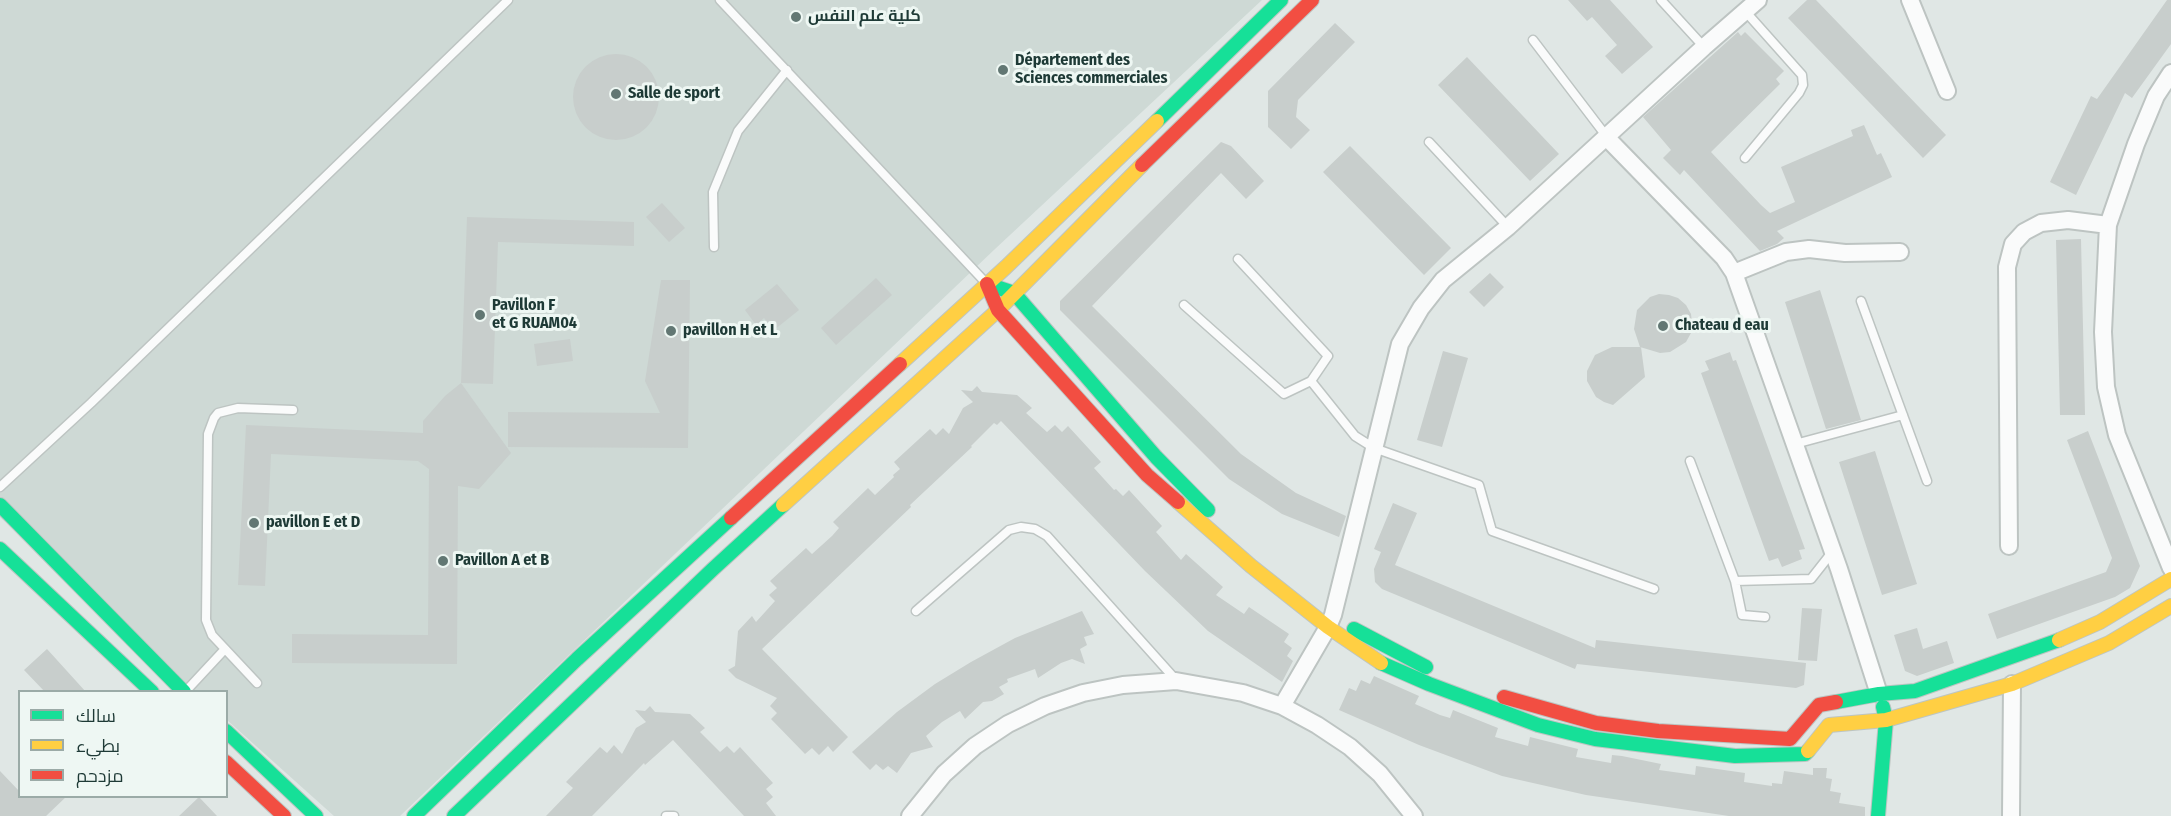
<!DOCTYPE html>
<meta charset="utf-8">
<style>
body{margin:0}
#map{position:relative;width:2171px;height:816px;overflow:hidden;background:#e0e7e5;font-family:"Fira Sans Condensed",Cairo,sans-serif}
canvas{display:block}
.legend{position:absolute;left:18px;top:690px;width:210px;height:108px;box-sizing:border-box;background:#eef7f3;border:2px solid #9baba7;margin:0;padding:8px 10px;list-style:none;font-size:18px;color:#1e3a36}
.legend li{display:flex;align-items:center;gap:12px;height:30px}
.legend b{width:30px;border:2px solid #9baba7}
</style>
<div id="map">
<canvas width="2171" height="816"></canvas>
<ul class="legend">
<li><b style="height:8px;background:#16e098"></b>سالك</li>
<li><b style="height:8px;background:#ffcf43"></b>بطيء</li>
<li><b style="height:8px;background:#f24e42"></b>مزدحم</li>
</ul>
</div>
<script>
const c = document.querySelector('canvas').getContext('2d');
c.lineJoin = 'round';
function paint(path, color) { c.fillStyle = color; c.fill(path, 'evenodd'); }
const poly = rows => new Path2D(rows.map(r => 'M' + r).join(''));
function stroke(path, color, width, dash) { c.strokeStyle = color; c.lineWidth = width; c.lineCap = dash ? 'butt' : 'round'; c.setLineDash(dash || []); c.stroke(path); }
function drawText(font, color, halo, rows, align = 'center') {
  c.font = font + ' "Fira Sans Condensed",Cairo,sans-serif'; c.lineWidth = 6; c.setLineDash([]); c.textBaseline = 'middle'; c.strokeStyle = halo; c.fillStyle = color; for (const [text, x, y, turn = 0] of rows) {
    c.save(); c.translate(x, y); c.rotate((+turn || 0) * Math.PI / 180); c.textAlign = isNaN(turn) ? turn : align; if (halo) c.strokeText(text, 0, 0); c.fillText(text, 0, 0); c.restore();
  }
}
paint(poly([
 [0,0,1262,0,995,249,400,816,334,816,227,720,226,692,195,691,0,517]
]), '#ced9d5');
paint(poly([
 [1568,0,1610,0,1653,47,1622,74,1605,56,1617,45,1592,17,1587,21],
 [1807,0,1816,0,1946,135,1923,158,1788,18],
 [2167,0,2171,0,2171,44,2132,98,2125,93,2076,195,2050,182,2091,96,2097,99],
 [1335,23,1355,42,1298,100,1296,117,1310,130,1291,149,1268,127,1268,91],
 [1738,32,1741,36,1745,32,1784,71,1776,79,1780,84,1711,152,1761,205,1770,213,1795,202,1781,167,1853,136,1851,130,1864,125,1877,155,1881,153,1892,177,1777,231,1784,238,1777,244,1760,251,1684,170,1680,175,1663,158,1671,150,1643,117],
 '573 97a43 43 0 1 1 86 0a43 43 0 1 1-86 0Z',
 [1467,57,1559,154,1530,181,1438,85],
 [1221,142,1231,146,1264,181,1246,199,1221,173,1092,306,1241,454,1296,493,1346,516,1339,537,1282,514,1229,479,1060,310,1060,301],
 [1350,146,1451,248,1424,275,1323,172],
 [662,203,685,228,669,242,646,217],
 [467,217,634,222,634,246,498,242,493,384,461,383],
 [2081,239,2085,415,2060,415,2056,240],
 [1490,273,1504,287,1484,307,1469,292],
 [876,278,892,295,836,345,821,328],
 [661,280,690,280,688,448,508,447,508,412,660,413,645,381],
 [777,284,799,310,774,330,764,318,756,325,745,310],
 [1820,290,1861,420,1826,429,1785,302],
 [1659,294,1669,295,1678,298,1686,305,1691,314,1692,323,1691,333,1686,342,1670,352,1660,353,1640,347,1634,329,1637,310,1650,297],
 [570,339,573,361,537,366,534,344],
 [1612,347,1641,347,1645,377,1613,405,1604,402,1596,397,1587,381,1587,371,1595,355],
 [1443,351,1468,358,1442,447,1417,440],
 [1730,352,1733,361,1736,360,1805,549,1799,550,1802,559,1782,567,1778,558,1769,561,1701,373,1709,370,1705,361],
 [461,383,511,453,479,489,458,486,457,664,292,663,292,634,428,635,429,469,418,461,271,454,265,586,238,585,246,425,423,433,423,421,445,396],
 [977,386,982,392,1017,395,1032,408,1026,413,1047,432,1055,425,1062,432,1068,426,1101,462,1094,468,1114,490,1116,489,1123,496,1129,490,1162,526,1156,532,1181,560,1186,554,1223,587,1216,595,1244,614,1249,607,1289,634,1284,642,1292,648,1287,656,1293,661,1282,682,1208,631,1145,571,1001,421,997,425,994,423,971,446,972,447,910,505,911,507,762,649,848,737,833,752,828,746,819,755,812,748,805,754,771,719,777,713,770,706,777,698,736,678,728,670,735,666,738,631,752,616,756,622,775,601,769,595,777,588,770,581,806,548,812,554,832,536,839,528,833,522,868,488,875,495,894,477,893,475,900,469,894,462,930,429,936,435,943,428,949,434,963,408,973,402,961,390,972,391],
 [2088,431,2140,566,2130,588,2115,597,1997,639,1988,614,2106,572,2112,558,2067,440],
 [1875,451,1917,584,1882,595,1839,462],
 [1393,503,1417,513,1395,565,1595,648,1596,640,1806,663,1804,685,1796,688,1577,664,1575,669,1382,589,1375,582,1374,569,1381,552,1374,549],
 [1802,608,1822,609,1817,661,1798,660],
 [1082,611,1094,634,1084,637,1087,645,1080,649,1085,664,1072,659,1061,663,1038,678,1035,669,1007,679,1008,682,999,687,1004,694,992,701,983,702,965,719,960,711,942,722,926,736,933,747,911,753,897,773,888,766,883,770,876,764,870,770,852,752,897,712,935,684,971,662,1015,638],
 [1917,628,1923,649,1947,641,1954,663,1917,676,1905,671,1894,635],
 [47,649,86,692,45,692,24,670],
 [1374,676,1419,696,1415,704,1440,715,1450,718,1453,710,1498,728,1495,737,1528,746,1530,737,1578,749,1576,757,1611,763,1612,755,1622,756,1661,764,1659,770,1695,775,1696,766,1745,773,1744,782,1772,786,1772,783,1782,784,1784,771,1813,775,1813,768,1827,768,1826,778,1832,779,1830,791,1841,793,1839,803,1865,807,1865,816,1729,816,1586,795,1502,776,1419,745,1339,710,1349,688,1356,691,1361,680,1370,684],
 [650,706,655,712,690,714,705,728,700,732,720,752,727,746,734,753,740,747,773,783,766,789,773,797,766,803,776,816,744,816,673,740,645,765,644,763,592,816,546,816,573,788,566,782,600,747,607,753,614,745,622,754,636,728,646,722,635,710,645,711],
 [0,771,20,792,20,796,67,796,46,816,0,816],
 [199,797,217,816,179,816]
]), '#c8cecc');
const lane = poly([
 [720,0,987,284],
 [1661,0,1704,47],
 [1745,11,1802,75,1803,85,1799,93,1745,158],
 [1533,40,1607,137],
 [1429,142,1508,227],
 [714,247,713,192,738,131,787,70],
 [1861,301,1927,481],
 [1184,305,1284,394,1311,381,1328,356,1238,259],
 [1311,381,1355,436,1374,448,1479,485,1492,531,1654,589],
 [1795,444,1903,415],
 [1690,461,1735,581,1742,615,1765,617],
 [0,487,91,403,508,0],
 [1735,581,1811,579,1833,551],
 [916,611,1009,530,1021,527,1035,529,1047,536,1176,680],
 [257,683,212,635,206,620,208,434,214,418,218,413,238,408,293,410],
 [185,692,225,649],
 [666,816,674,816]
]);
const street = poly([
 [1910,0,1947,91],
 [2171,73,2156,96,2136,144,2108,225,2103,332,2106,387,2117,435,2171,568],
 [1607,138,1724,258,1734,273,1839,569,1879,694],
 [1734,273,1786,252,1809,249,1845,253,1900,252],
 [2009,546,2007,267,2013,244,2024,232,2041,223,2068,220,2108,225],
 [1282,706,1328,627,1333,615,1400,344,1421,308,1443,280,1508,227,1704,47,1758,0],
 [910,816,944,774,975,746,1008,724,1045,706,1083,693,1123,685,1176,681,1243,693,1282,706,1317,725,1350,747,1380,774,1414,816],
 [2011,816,2012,684]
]);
const fast = poly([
 [1157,121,1281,0],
 [987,284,1014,293,1156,457,1208,510],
 [0,505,184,692],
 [0,549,152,692],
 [1354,629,1426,667],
 [1381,663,1429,684,1538,725,1595,739,1735,756,1805,754,1808,751],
 [1836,702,1879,694,1915,691,2059,640],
 [226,731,316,816],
 [414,816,577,659,731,518],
 [454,816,713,569,783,505],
 [1878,816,1886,720,1883,707]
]);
const slow = poly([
 [900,364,1006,267,1157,121],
 [1178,502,1251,566,1328,627,1381,663],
 [783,505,998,310,1142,165],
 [2059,640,2100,622,2171,579],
 [1808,751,1829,725,1886,720,2012,684,2109,643,2171,606]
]);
const jam = poly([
 [1142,165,1312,0],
 [987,284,998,310,1147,475,1178,502],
 [731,518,900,364],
 [1504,697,1596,723,1658,731,1790,739,1819,705,1836,702],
 [226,762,284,816]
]);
stroke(lane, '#bdc4c2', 11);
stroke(street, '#bdc4c2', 20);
stroke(fast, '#bdc5c2', 16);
stroke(slow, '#bdc5c2', 16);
stroke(jam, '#bdc5c2', 16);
stroke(lane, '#fafbfb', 8);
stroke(street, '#fafbfb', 16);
stroke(fast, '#16e098', 14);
stroke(slow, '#ffcf43', 14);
stroke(jam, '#f24e42', 14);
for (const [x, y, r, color] of [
 [796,17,6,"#627773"],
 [1003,70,6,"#627773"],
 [616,94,6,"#627773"],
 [480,315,6,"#627773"],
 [1663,326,6,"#627773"],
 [671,331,6,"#627773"],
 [254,523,6,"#627773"],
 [443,561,6,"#627773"]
]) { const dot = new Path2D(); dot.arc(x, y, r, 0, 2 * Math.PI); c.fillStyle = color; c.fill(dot); stroke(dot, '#eef7f3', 2); }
drawText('bold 16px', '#1e3a36', '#eef7f3', [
 ["كلية علم النفس",808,17],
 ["Département des",1015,61],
 ["Sciences commerciales",1015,79],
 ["Salle de sport",628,94],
 ["Pavillon F",492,306],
 ["et G RUAM04",492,324],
 ["Chateau d eau",1675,326],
 ["pavillon H et L",683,331],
 ["pavillon E et D",266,523],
 ["Pavillon A et B",455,561]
], 'left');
</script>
